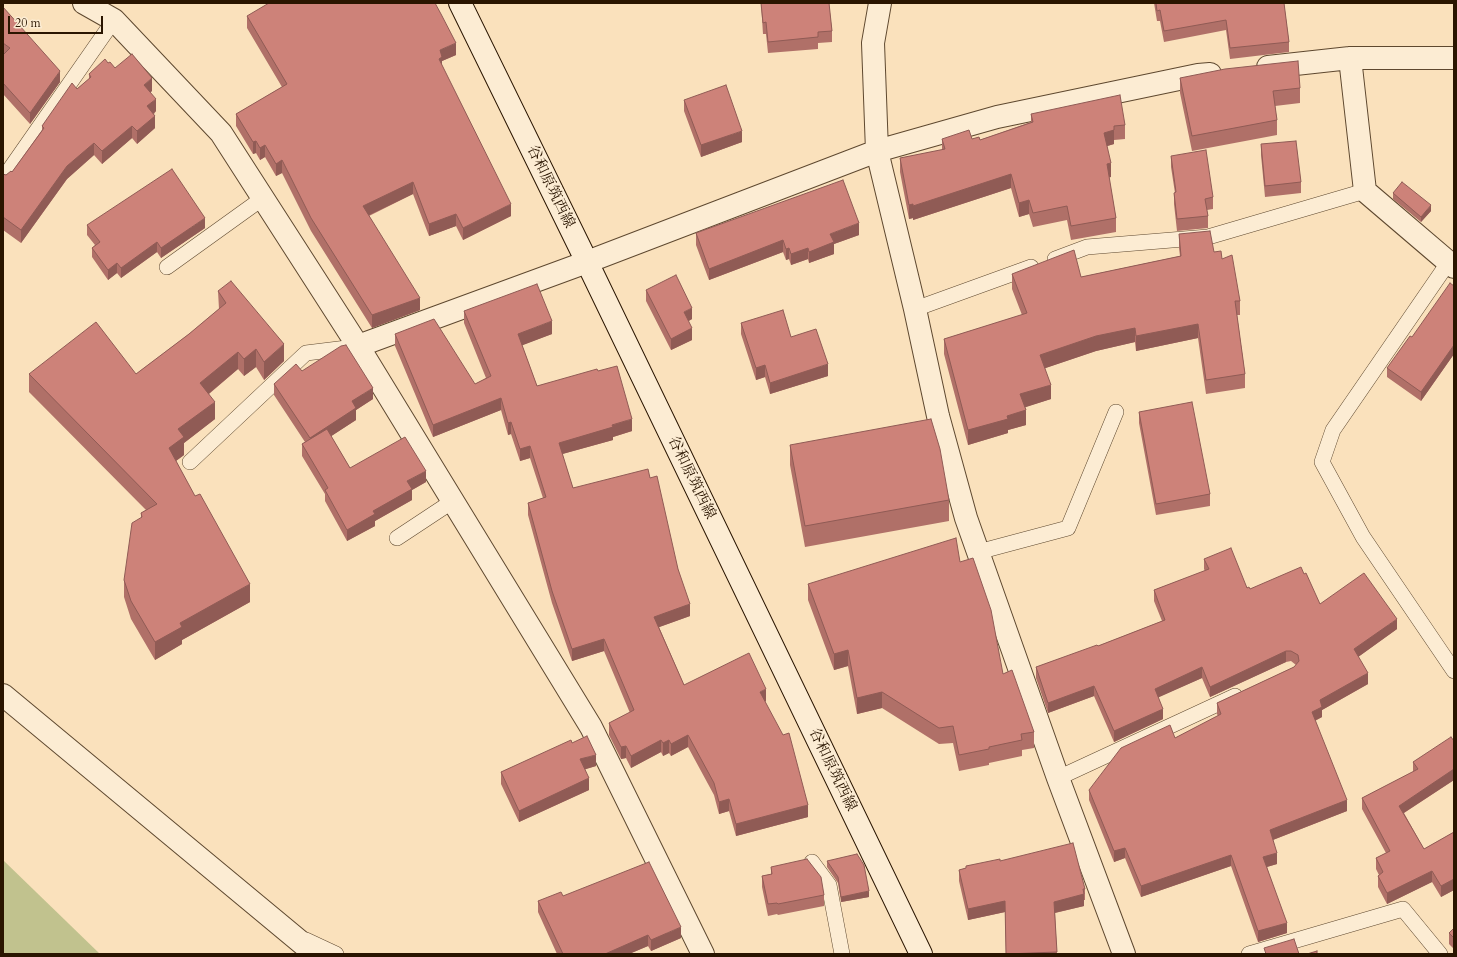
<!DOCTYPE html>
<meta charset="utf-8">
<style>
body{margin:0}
#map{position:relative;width:1457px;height:957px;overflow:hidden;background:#fae1bc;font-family:Cardo,serif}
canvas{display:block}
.frame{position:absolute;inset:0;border:4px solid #2a1500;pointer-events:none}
.scale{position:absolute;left:8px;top:16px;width:95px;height:18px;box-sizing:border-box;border:2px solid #2a1500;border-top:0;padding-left:5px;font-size:12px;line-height:14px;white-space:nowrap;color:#2a1500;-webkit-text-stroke:3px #fcecd3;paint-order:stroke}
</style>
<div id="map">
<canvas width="1457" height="957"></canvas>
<div class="frame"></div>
<div class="scale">20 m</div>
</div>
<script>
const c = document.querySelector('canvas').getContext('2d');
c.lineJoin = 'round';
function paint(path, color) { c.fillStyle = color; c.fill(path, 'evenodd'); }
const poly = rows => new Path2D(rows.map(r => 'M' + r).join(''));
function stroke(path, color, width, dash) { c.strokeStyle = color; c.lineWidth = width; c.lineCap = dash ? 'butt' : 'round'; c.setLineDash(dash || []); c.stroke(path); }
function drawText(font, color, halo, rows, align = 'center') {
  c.font = font + ' Cardo,"Noto Serif JP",serif'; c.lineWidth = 3.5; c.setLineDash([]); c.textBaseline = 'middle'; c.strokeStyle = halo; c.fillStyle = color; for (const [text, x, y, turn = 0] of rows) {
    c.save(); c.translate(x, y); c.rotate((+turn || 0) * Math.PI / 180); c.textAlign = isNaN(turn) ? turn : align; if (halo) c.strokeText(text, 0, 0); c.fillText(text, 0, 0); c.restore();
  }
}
paint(poly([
 [3,860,100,954,3,954]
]), '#c1c28e');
const service = poly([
 [3,179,114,20],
 [1055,259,1087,247,1208,237,1365,191],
 [1448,263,1333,430,1322,462,1363,537,1454,671],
 [167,267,263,198],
 [915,309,1031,267],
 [190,462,306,353,355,347],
 [397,538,453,501],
 [978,552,1068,528,1116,412],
 [1058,778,1235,696],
 [812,862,829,885,842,954],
 [306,940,336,954],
 [1249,954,1403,909,1440,954]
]);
const minor = poly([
 [84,3,114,20,221,133,358,346,591,727,703,954],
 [880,3,873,43,877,151,915,309,938,416,966,518,1058,778,1124,954],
 [1350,58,1365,191,1454,267],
 [1268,67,1350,58,1454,58],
 [358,346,587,262,877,151,997,117,1198,75,1210,74],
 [3,695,315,954]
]);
const secondary = poly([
 [460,3,587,262,921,954]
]);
stroke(service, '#5e482f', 16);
stroke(minor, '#5e482f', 24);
stroke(secondary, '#2a1500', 24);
stroke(service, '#fcecd3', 15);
stroke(minor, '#fcecd3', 22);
stroke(secondary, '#fcecd3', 22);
paint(poly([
 [761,3,829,3,832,31,832,42,818,43,818,49,768,53,766,34,763,34],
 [1154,3,1284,3,1289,42,1289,52,1230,59,1226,30,1164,42,1160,21,1157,21],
 [3,7,60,82,30,124,3,94],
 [247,16,456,55,442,61,442,66,511,216,463,240,456,226,429,236,413,194,369,216,420,310,372,328,311,231,282,173,276,176,265,157,260,160,256,153,253,154,236,126,236,114,282,87,247,28],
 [108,63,115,68,152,91,150,92,156,111,154,114,155,128,137,144,132,138,102,164,94,155,67,179,21,243,3,230,3,174,6,175,12,172,42,130,42,126,77,89,89,79,89,74],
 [1180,78,1300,88,1300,103,1275,106,1277,120,1277,135,1192,151,1180,93],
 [684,100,742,142,701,157,684,111],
 [1031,114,1125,125,1125,139,1114,140,1114,144,1107,146,1111,177,1109,177,1116,218,1116,232,1071,240,1067,220,1033,227,1029,214,1019,217,1011,188,913,220,913,218,909,219,900,172,900,158,942,150,942,139,972,139,980,140,1031,122],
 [1261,144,1301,182,1301,193,1265,197,1261,155],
 [1171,156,1213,197,1213,209,1207,210,1208,216,1208,228,1177,231,1174,204,1174,193,1175,193,1171,167],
 [1393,193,1431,211,1421,222,1393,199],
 [87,225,205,228,161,258,157,252,121,278,117,273,108,280,92,257,92,248,95,245,87,235],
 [696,233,859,235,834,244,834,254,809,263,808,259,791,265,789,259,786,260,783,252,709,280,696,245],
 [1179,234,1214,252,1222,259,1240,301,1240,315,1237,315,1245,374,1245,388,1206,394,1198,338,1136,351,1135,342,1096,351,1045,368,1051,399,1025,407,1026,425,1008,430,1008,433,968,445,944,354,944,339,1022,315,1012,289,1012,274,1081,277,1180,256,1179,248],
 [1454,286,1454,354,1421,401,1387,377,1387,368],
 [646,290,692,319,688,321,692,340,671,350,646,301],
 [218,291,284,361,264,380,256,367,244,376,238,369,209,394,215,419,184,443,184,455,176,461,250,602,182,640,182,644,155,660,131,619,124,597,124,580,141,518,141,513,146,510,29,392,29,374,136,374,189,334,219,309],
 [464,311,552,334,522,345,537,386,598,371,632,431,613,437,613,440,562,454,573,488,650,478,678,569,690,616,659,627,684,685,766,701,765,702,808,817,736,836,729,811,719,814,714,795,688,747,671,756,669,753,663,756,661,752,631,768,626,758,621,759,609,735,609,723,630,713,604,651,572,661,552,603,528,515,528,503,543,498,530,458,520,461,511,434,508,435,501,410,433,437,395,346,395,334,475,384,486,378,464,323],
 [741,323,791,337,828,376,770,394,765,377,756,380,741,334],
 [302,371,373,399,356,410,356,420,331,436,350,468,426,482,412,490,412,500,375,521,375,526,347,541,325,501,325,494,302,456,302,444,305,442,274,395,274,384],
 [1139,412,1210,494,1210,506,1156,515,1139,423],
 [790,445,949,500,949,521,805,547,790,465],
 [1204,559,1250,589,1304,574,1320,604,1397,629,1358,657,1368,684,1322,710,1322,717,1315,721,1347,811,1273,840,1277,864,1267,867,1287,933,1258,942,1231,866,1141,897,1125,858,1114,862,1089,800,1089,790,1175,738,1218,716,1217,714,1217,703,1294,667,1296,665,1291,661,1286,662,1210,697,1202,678,1158,697,1163,719,1114,742,1094,696,1048,713,1036,678,1036,667,1098,646,1162,621,1154,601,1154,590,1205,571,1204,569],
 [808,584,1003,674,1034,732,1034,748,1022,750,1022,756,989,763,989,765,959,771,953,743,939,744,882,708,857,714,848,666,834,670,808,600],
 [1454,741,1454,780,1404,813,1424,849,1454,832,1454,890,1441,897,1432,882,1387,904,1378,887,1378,876,1379,875,1376,869,1376,858,1386,853,1362,809,1362,798,1413,772,1413,762],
 [572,743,596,766,585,769,589,790,519,822,501,784,501,772],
 [827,861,869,897,841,902,838,883,827,867],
 [1000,861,1085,889,1085,900,1084,900,1084,906,1055,913,1057,954,1006,954,1005,912,968,920,959,881,959,870,966,868,966,866],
 [771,867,824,895,824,906,778,915,777,914,768,916,762,887,762,876,771,874],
 [563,896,681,938,651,951,648,946,629,954,557,954,538,912,538,901],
 [1454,928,1454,949,1449,944,1449,933]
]), '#b07068');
paint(poly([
 [456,43,456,55,442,61,442,69,439,59,440,50],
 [60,71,60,82,30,124,30,113],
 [152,78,152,91,144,98,144,85],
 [156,99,156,111,147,119,147,106],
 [155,116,155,128,137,144,137,131],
 [132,126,132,138,102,164,102,151],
 [1114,130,1114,144,1104,147,1104,133],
 [742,131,742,142,701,157,701,145],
 [256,141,256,153,253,154,253,142],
 [94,143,94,155,67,179,21,243,21,230,67,166],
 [265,145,265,157,260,160,260,148],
 [282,160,282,173,276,176,276,164],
 [1111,163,1111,177,1107,178,1107,164],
 [1011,174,1011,188,913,220,913,206],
 [413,182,413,194,363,218,363,206],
 [1029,200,1029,214,1019,217,1019,203],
 [511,204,511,216,463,240,463,228],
 [913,204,913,218,909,219,909,205],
 [1431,205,1431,211,1421,222,1421,217],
 [456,214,456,226,429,236,429,224],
 [205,218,205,228,161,258,161,248],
 [859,223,859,235,834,244,834,254,809,263,809,252,830,234],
 [783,240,783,252,709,280,709,269],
 [157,242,157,252,121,278,121,268],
 [789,248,789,259,786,260,786,249],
 [808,248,808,259,791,265,791,254],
 [117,263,117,273,108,280,108,270],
 [420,298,420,310,372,328,372,315],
 [692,308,692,319,684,324,684,312],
 [552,321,552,334,518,347,518,334],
 [1198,324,1198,338,1136,351,1136,336],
 [692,328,692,340,671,350,671,339],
 [1135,328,1135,342,1096,351,1040,370,1040,355,1096,336],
 [284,344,284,361,264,380,264,362],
 [1454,345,1454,354,1421,401,1421,392],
 [256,349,256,367,244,376,244,359],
 [238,352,238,369,200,401,200,383],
 [828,364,828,376,770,394,770,383],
 [765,365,765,377,756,380,756,368],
 [1051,385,1051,399,1020,409,1020,394],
 [373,388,373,399,356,410,356,420,310,450,310,438,352,401],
 [501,398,501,410,433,437,433,425],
 [215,402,215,419,184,443,184,455,169,466,169,448,178,429],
 [1026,410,1026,425,1008,430,1008,433,968,445,968,430,1007,416],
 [632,419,632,431,613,437,613,440,559,455,559,443],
 [511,422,511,434,508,435,508,423],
 [530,446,530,458,520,461,520,449],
 [426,471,426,482,412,490,412,500,375,521,375,526,347,541,347,530,373,511,407,481],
 [250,584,250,602,182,640,182,644,155,660,155,642,180,623],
 [690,604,690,616,654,629,654,617],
 [1397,619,1397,629,1354,660,1354,649],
 [604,639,604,651,572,661,572,649],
 [848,650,848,666,834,670,834,654],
 [1286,651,1286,662,1210,697,1210,687],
 [1202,667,1202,678,1155,699,1155,689],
 [1368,673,1368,684,1322,710,1322,717,1312,722,1312,712,1320,700],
 [1094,686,1094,696,1048,713,1048,703],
 [766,689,766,701,760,704,760,692],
 [882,692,882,708,857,714,857,698],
 [1163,709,1163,719,1114,742,1114,731],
 [688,735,688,747,671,756,671,744],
 [661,740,661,752,631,768,631,756],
 [669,740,669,753,663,756,663,743],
 [626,746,626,758,621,759,621,747],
 [596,755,596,766,580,771,580,759],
 [1454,769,1454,780,1399,816,1399,806],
 [589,778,589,790,519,822,519,811],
 [729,799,729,811,719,814,719,802],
 [1347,800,1347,811,1270,841,1270,830],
 [808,805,808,817,736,836,736,824],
 [1125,848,1125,858,1114,862,1114,851],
 [1277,853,1277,864,1263,868,1263,857],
 [1231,855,1231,866,1141,897,1141,886],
 [1432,871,1432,882,1387,904,1387,893],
 [1454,879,1454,890,1441,897,1441,886],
 [869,891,869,897,841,902,841,897],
 [1084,894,1084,906,1054,913,1054,902],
 [1005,901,1005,912,968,920,968,909],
 [1287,923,1287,933,1258,942,1258,931],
 [681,927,681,938,651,951,651,940],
 [648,935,648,946,629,954,605,954]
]), '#905b55');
const building = poly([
 [269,3,435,3,441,14,456,43,440,50,442,57,439,59,511,204,463,228,456,214,429,224,413,182,363,206,420,298,372,315,311,218,282,160,276,164,265,145,260,148,256,141,253,142,236,114,287,84,247,16,269,3],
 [761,3,829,3,832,31,818,32,818,37,768,42,766,22,763,23,761,3],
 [1156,3,1284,3,1289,42,1230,48,1226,20,1164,31,1160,10,1157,11,1156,3],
 [3,7,60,71,30,113,3,83,3,55,10,48,3,43,3,7],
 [132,54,152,78,144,85,156,99,147,106,155,116,137,131,132,126,102,151,94,143,67,166,21,230,3,217,3,174,6,175,11,171,12,172,44,128,42,126,72,83,77,89,91,77,89,74,105,59,108,63,110,62,115,68,132,54],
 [1298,61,1300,88,1273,91,1277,120,1192,136,1180,78,1225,69,1298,61],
 [726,85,742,131,701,145,684,100,726,85],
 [1120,95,1125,125,1114,126,1114,130,1104,133,1111,163,1107,164,1116,218,1071,226,1067,206,1033,213,1029,200,1019,203,1011,174,913,206,913,204,909,205,900,158,945,149,942,139,969,130,972,139,979,137,980,140,1033,122,1031,114,1120,95],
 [1296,141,1301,182,1265,186,1261,144,1296,141],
 [1206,150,1213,197,1205,199,1208,216,1177,219,1174,193,1176,192,1171,156,1206,150],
 [172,169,205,218,161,248,157,242,121,268,117,263,108,270,92,248,100,242,87,225,172,169],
 [843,180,859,223,830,234,834,242,809,252,808,248,791,254,789,248,786,249,783,240,709,269,696,233,843,180],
 [1402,182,1431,205,1421,217,1393,193,1402,182],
 [1210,231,1214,252,1221,251,1222,259,1232,255,1240,301,1235,301,1245,374,1206,380,1198,324,1136,336,1135,328,1096,336,1040,355,1051,385,1020,394,1026,410,1007,416,1008,419,968,430,944,339,1027,313,1012,274,1074,250,1081,277,1181,256,1179,234,1210,231],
 [676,275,692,308,684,312,692,328,671,339,646,290,676,275],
 [231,281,284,344,264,362,256,349,244,359,238,352,200,383,215,402,178,429,184,437,169,448,195,496,200,494,250,584,180,623,182,627,155,642,131,601,124,580,132,523,142,517,141,513,157,504,29,374,96,322,136,374,189,334,226,303,218,291,231,281],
 [1450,283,1454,286,1454,345,1421,392,1387,368,1410,336,1412,337,1450,283],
 [537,284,552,321,518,334,537,386,597,369,598,371,617,366,632,419,612,425,613,427,559,443,573,488,648,469,650,478,657,476,678,569,690,604,654,617,684,685,749,653,766,689,760,692,783,735,789,733,808,805,736,824,729,799,719,802,714,783,688,735,671,744,669,740,663,743,661,740,631,756,626,746,621,747,609,723,634,710,604,639,572,649,552,591,528,503,546,497,530,446,520,449,511,422,508,423,501,398,433,425,395,334,434,319,475,384,491,376,464,311,537,284],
 [783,310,791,337,816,329,828,364,770,383,765,365,756,368,741,323,783,310],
 [346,345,373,388,352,401,356,408,310,438,274,384,296,364,302,371,341,346,346,345],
 [1192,402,1210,494,1156,504,1139,412,1192,402],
 [931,419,940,449,949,500,805,526,790,445,931,419],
 [327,429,350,468,405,437,426,471,407,481,412,489,373,511,375,514,347,530,325,490,328,488,302,444,327,429],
 [956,538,960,562,973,558,991,610,1003,674,1012,670,1034,732,1021,734,1022,740,989,747,989,749,959,755,953,726,939,728,882,692,857,698,848,650,834,654,808,584,956,538],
 [1231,548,1247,588,1249,587,1250,589,1301,567,1304,574,1306,573,1320,604,1364,573,1397,619,1354,649,1368,673,1320,700,1322,707,1312,712,1347,800,1270,830,1277,853,1263,857,1287,923,1258,931,1231,855,1141,886,1125,848,1114,851,1089,790,1121,748,1170,725,1175,738,1221,714,1217,703,1294,667,1299,661,1298,655,1291,651,1286,651,1210,687,1202,667,1155,689,1163,709,1114,731,1094,686,1048,703,1036,667,1097,645,1098,646,1165,620,1154,590,1209,569,1204,559,1231,548],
 [587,736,596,755,580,759,589,778,519,811,501,772,571,740,572,743,587,736],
 [1451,737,1454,741,1454,769,1399,806,1424,849,1454,832,1454,879,1441,886,1432,871,1387,893,1378,876,1383,872,1376,858,1390,851,1362,798,1418,769,1413,762,1451,737],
 [1073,843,1085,889,1083,889,1084,894,1054,902,1057,952,1006,954,1005,901,968,909,959,870,966,868,966,866,1000,859,1000,861,1073,843],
 [857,854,864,865,869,891,841,897,838,877,827,861,857,854],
 [807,859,821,877,824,895,778,904,777,903,768,904,762,876,772,874,771,867,807,859],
 [649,862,681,927,651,940,648,935,605,954,563,954,538,901,561,892,563,896,649,862],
 [1454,928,1454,938,1449,933,1454,928],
 [1294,939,1299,954,1266,954,1264,948,1294,939],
 [1317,951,1317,954,1307,954,1317,951]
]);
paint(building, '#cd8279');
stroke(building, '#905b55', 1);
drawText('15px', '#2a1500', '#fcecd3', [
 ["谷和原筑西線",550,187,64],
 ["谷和原筑西線",691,478,64],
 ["谷和原筑西線",832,770,64]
]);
</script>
